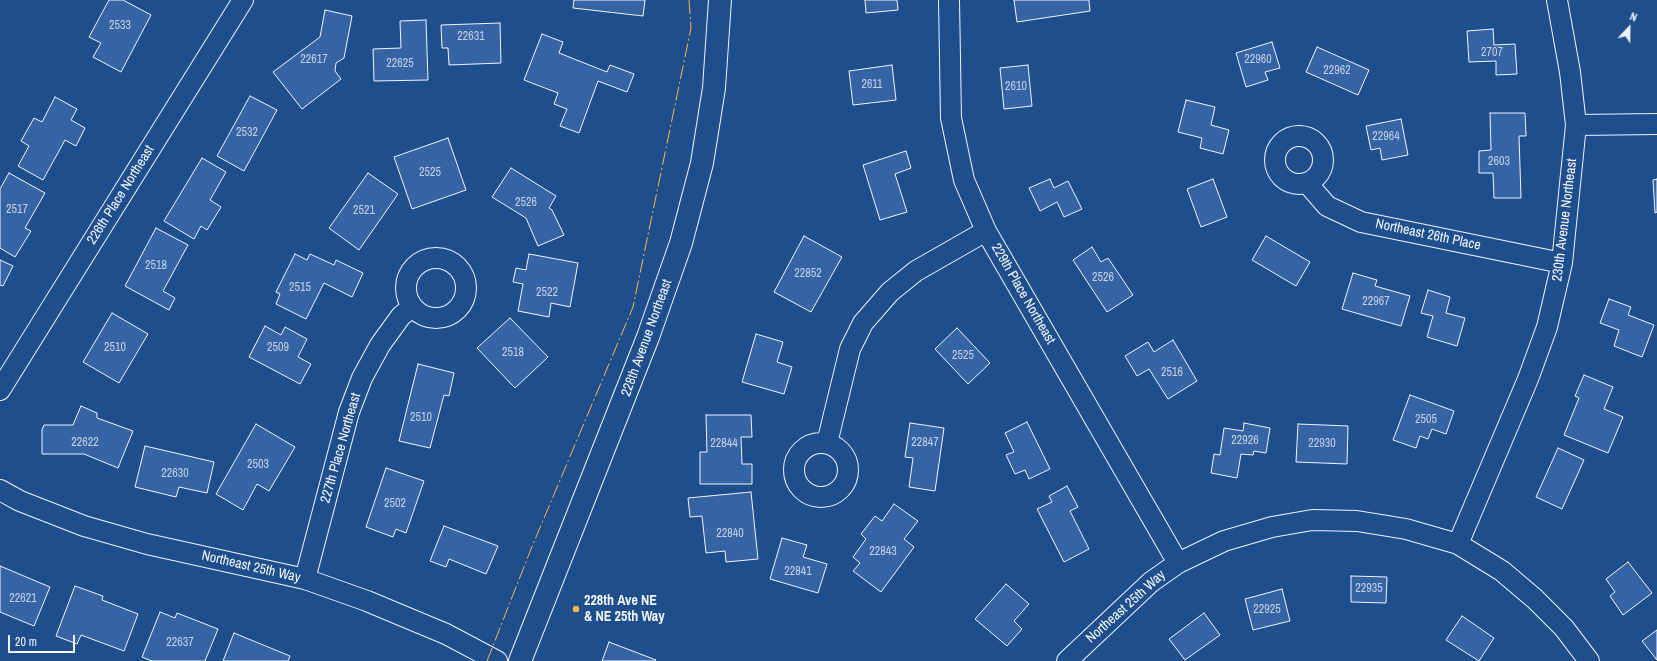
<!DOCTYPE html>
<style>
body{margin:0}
#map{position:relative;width:1657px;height:661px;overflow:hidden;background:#1f4e8c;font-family:"Archivo Narrow",sans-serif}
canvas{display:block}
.north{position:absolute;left:1609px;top:8px;width:40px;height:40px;-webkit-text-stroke:3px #1f4e8c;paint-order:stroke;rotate:22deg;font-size:11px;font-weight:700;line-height:16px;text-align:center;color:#f2f6ff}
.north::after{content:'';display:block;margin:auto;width:14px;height:18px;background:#f2f6ff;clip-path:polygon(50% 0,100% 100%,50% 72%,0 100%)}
.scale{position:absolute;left:8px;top:635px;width:67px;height:18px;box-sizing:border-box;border:2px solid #f2f6ff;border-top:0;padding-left:5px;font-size:12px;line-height:14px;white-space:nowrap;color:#f2f6ff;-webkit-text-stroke:3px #1f4e8c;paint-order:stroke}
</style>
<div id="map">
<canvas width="1657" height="661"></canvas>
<div class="north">N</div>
<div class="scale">20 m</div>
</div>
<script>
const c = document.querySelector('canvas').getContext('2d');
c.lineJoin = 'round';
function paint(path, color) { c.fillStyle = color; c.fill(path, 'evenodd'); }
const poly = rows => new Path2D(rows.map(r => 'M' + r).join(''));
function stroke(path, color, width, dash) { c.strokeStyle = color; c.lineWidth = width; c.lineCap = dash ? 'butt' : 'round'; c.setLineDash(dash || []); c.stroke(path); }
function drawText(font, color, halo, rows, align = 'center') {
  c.font = font + ' "Archivo Narrow",sans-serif'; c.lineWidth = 3; c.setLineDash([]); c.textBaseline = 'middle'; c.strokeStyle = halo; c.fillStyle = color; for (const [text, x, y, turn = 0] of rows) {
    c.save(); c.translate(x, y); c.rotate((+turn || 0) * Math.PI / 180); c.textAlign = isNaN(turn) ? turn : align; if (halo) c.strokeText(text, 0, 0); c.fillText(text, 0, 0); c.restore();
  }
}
const building = poly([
 [109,0,123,0,151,15,121,72,93,57,101,43,89,37,109,0],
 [574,0,645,0,643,16,573,8,574,0],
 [865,0,897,0,898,10,866,13,865,0],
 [1014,0,1089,0,1090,11,1017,22,1014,0],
 [325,10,352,16,344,58,336,63,335,71,341,79,302,109,273,72,320,37,325,10],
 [426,20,428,80,374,81,373,49,401,48,400,21,426,20],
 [500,23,501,63,449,65,448,48,442,48,441,25,500,23],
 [1493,29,1494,45,1515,44,1517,74,1496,75,1496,61,1469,62,1467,31,1493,29],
 [542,34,563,42,559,53,607,72,610,65,634,74,627,92,598,81,579,133,560,126,567,109,554,104,558,93,524,80,542,34],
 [1272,42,1280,68,1265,72,1268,80,1246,87,1236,53,1272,42],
 [1317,47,1369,70,1358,95,1306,72,1317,47],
 [892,65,896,100,853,105,849,71,892,65],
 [1028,65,1032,106,1004,109,1000,68,1028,65],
 [250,96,277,110,244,171,217,156,250,96],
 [55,97,77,109,71,120,85,128,76,146,65,140,43,180,18,166,29,146,21,141,34,118,42,122,55,97],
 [1186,100,1215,107,1211,125,1229,130,1223,154,1200,148,1202,138,1178,132,1186,100],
 [1490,113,1525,113,1526,136,1519,136,1521,198,1494,198,1493,173,1479,173,1479,151,1491,150,1490,113],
 [1401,119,1408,155,1382,160,1380,148,1371,150,1366,126,1401,119],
 [448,138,466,190,412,209,394,157,448,138],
 [906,151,911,168,895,174,907,212,880,220,863,165,906,151],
 [202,158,226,172,210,200,221,207,207,230,201,226,194,239,164,221,202,158],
 [511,168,556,196,549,208,552,210,564,235,538,246,526,218,492,197,511,168],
 [9,173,45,193,25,228,31,231,15,257,0,248,0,189,9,173],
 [368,173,398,194,359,250,329,228,368,173],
 [1050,179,1054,188,1068,181,1082,209,1064,217,1057,202,1040,211,1029,188,1050,179],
 [1213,179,1227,217,1201,227,1187,189,1213,179],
 [1657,179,1657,212,1655,213,1653,180,1657,179],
 [156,228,188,245,163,291,175,298,169,310,125,286,156,228],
 [804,236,842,257,811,312,774,292,804,236],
 [1266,236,1310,262,1296,286,1252,260,1266,236],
 [1092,247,1101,262,1108,258,1133,295,1107,312,1073,260,1092,247],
 [295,254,307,260,310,254,334,265,336,260,363,273,352,297,324,283,306,319,276,304,280,294,276,292,295,254],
 [529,254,578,263,570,307,551,303,549,317,518,311,523,284,513,282,516,268,526,270,529,254],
 [0,260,13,266,3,286,0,285,0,260],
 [1353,273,1377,280,1375,286,1410,296,1401,326,1342,309,1353,273],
 [1428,290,1450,297,1446,313,1465,318,1457,346,1427,337,1433,316,1421,313,1428,290],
 [1609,299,1631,307,1628,315,1654,325,1642,357,1614,346,1619,330,1600,323,1609,299],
 [112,313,148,334,119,383,83,362,112,313],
 [510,318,548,357,515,388,477,348,510,318],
 [265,326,281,335,285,327,307,339,298,357,311,364,300,384,249,357,265,326],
 [957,328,990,363,968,384,935,349,957,328],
 [756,334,783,342,777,362,792,367,784,394,742,382,756,334],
 [1173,340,1197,381,1168,399,1149,369,1137,376,1125,356,1148,342,1154,352,1173,340],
 [418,364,454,373,449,396,444,395,430,448,399,441,418,364],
 [1584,375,1613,387,1604,409,1623,417,1608,453,1564,435,1579,398,1575,396,1584,375],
 [1410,395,1454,411,1446,434,1432,429,1428,439,1420,436,1416,448,1393,440,1410,395],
 [81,406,97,413,97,418,133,431,118,468,84,454,42,454,42,430,44,425,73,425,81,406],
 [706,415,751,415,752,437,741,437,742,464,752,464,752,484,700,484,700,452,707,452,706,415],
 [1027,422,1050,469,1029,479,1025,470,1015,474,1006,455,1014,452,1005,433,1027,422],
 [910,423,944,428,935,491,909,487,913,458,905,457,910,423],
 [1244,423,1270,428,1266,453,1254,451,1253,455,1241,454,1237,478,1211,473,1214,454,1220,455,1224,428,1243,431,1244,423],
 [256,424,295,447,269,491,257,484,243,510,216,494,256,424],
 [1298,424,1348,426,1347,464,1296,462,1298,424],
 [145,446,214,462,207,493,179,487,176,497,135,487,145,446],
 [1558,448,1584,460,1562,509,1536,497,1558,448],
 [386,468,424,481,406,533,396,529,393,537,366,527,386,468],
 [1067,486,1078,507,1070,511,1089,549,1064,562,1037,509,1052,502,1049,496,1067,486],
 [751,492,758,559,726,562,725,551,706,553,702,516,690,517,688,498,751,492],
 [894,504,918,521,904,539,914,547,881,592,853,571,860,563,853,557,866,539,861,534,875,516,882,521,894,504],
 [444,526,498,546,486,574,449,559,446,567,430,561,444,526],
 [782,538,807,545,803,557,827,564,818,593,770,579,782,538],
 [1628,562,1652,593,1623,615,1610,596,1615,592,1606,579,1628,562],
 [0,566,50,587,34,626,0,612,0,566],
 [1351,576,1387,577,1386,603,1351,602,1351,576],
 [1006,584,1029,604,1014,621,1022,629,1007,646,975,619,1006,584],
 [75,586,103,596,102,600,138,614,124,651,81,635,77,644,56,636,75,586],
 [1282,589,1290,621,1253,630,1245,599,1282,589],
 [160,612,175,618,177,613,218,629,205,661,152,661,142,657,160,612],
 [1204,613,1220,635,1185,660,1169,639,1204,613],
 [1462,616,1494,638,1479,661,1446,640,1462,616],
 [1657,630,1657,660,1642,641,1657,630],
 [234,633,290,656,288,661,223,661,234,633],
 [609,642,656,660,655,661,602,661,609,642]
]);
paint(building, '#3563a3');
stroke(building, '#f2f6ff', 1);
const minor = poly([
 [949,0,951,118,964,180,986,231,1178,563],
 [1576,125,1657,124],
 '1275 160a24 24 0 1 1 48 0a24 24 0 1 1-48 0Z',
 [1307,183,1327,206,1361,222,1562,263],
 '406 288a30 30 0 1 1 60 0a30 30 0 1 1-60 0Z',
 [0,390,243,0],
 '794 470a27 27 0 1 1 54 0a27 27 0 1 1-54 0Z',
 [827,443,850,349,863,323,890,292,916,271,986,231],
 [0,490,20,501,84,526,147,544,305,579,367,601,446,634,497,661],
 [1458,544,1528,379,1547,327,1562,263,1576,125,1570,72,1557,0],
 [305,579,349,412,362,378,380,345,401,316,412,307],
 [1067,661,1151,582,1178,563,1224,541,1272,527,1312,520,1357,521,1406,529,1458,544,1502,571,1535,599,1564,628,1589,661]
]);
const secondary = poly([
 [520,661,648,337,681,243,702,163,714,88,720,0]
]);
stroke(minor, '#f2f6ff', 22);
stroke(secondary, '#f2f6ff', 24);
stroke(minor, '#1f4e8c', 20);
stroke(secondary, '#1f4e8c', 22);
stroke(poly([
 [487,661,531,549,633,307,691,28,689,0]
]), '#ffb74d', 1, [14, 3, 2, 3]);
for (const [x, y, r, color] of [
 [576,609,4,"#ffb74d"]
]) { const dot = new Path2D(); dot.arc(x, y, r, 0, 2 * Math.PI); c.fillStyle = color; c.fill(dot); stroke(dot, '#1f4e8c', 1.5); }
drawText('12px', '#c3d1e8', null, [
 ["2533",120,26],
 ["22631",471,37],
 ["2707",1492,53],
 ["22617",314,60],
 ["22960",1258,60],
 ["22625",400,64],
 ["22962",1337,71],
 ["2611",872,85],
 ["2610",1016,87],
 ["2532",247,133],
 ["22964",1386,137],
 ["2603",1499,162],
 ["2525",430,173],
 ["2526",526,203],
 ["2517",17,210],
 ["2521",364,211],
 ["2518",156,266],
 ["22852",808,274],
 ["2526",1103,278],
 ["2515",300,288],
 ["2522",547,293],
 ["22967",1376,302],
 ["2510",115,348],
 ["2509",278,348],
 ["2518",513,353],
 ["2525",963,356],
 ["2516",1172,373],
 ["2510",421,418],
 ["2505",1426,420],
 ["22926",1245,441],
 ["22622",85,443],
 ["22847",925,443],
 ["22844",724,444],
 ["22930",1322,444],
 ["2503",258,465],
 ["22630",175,474],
 ["2502",395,504],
 ["22840",730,534],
 ["22843",883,552],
 ["22841",798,572],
 ["22935",1369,589],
 ["22621",23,599],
 ["22925",1267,610],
 ["22637",180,643]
]);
drawText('14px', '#f2f6ff', '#1f4e8c', [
 ["226th Place Northeast",121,195,-58],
 ["230th Avenue Northeast",1565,220,-83],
 ["Northeast 26th Place",1428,235,12],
 ["229th Place Northeast",1023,294,60],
 ["228th Avenue Northeast",647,338,-70],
 ["227th Place Northeast",341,448,-74],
 ["Northeast 25th Way",251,567,13],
 ["Northeast 25th Way",1126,607,-42]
]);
drawText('bold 14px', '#f2f6ff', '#1f4e8c', [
 ["228th Ave NE",584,601],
 ["& NE 25th Way",584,617]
], 'left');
</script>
